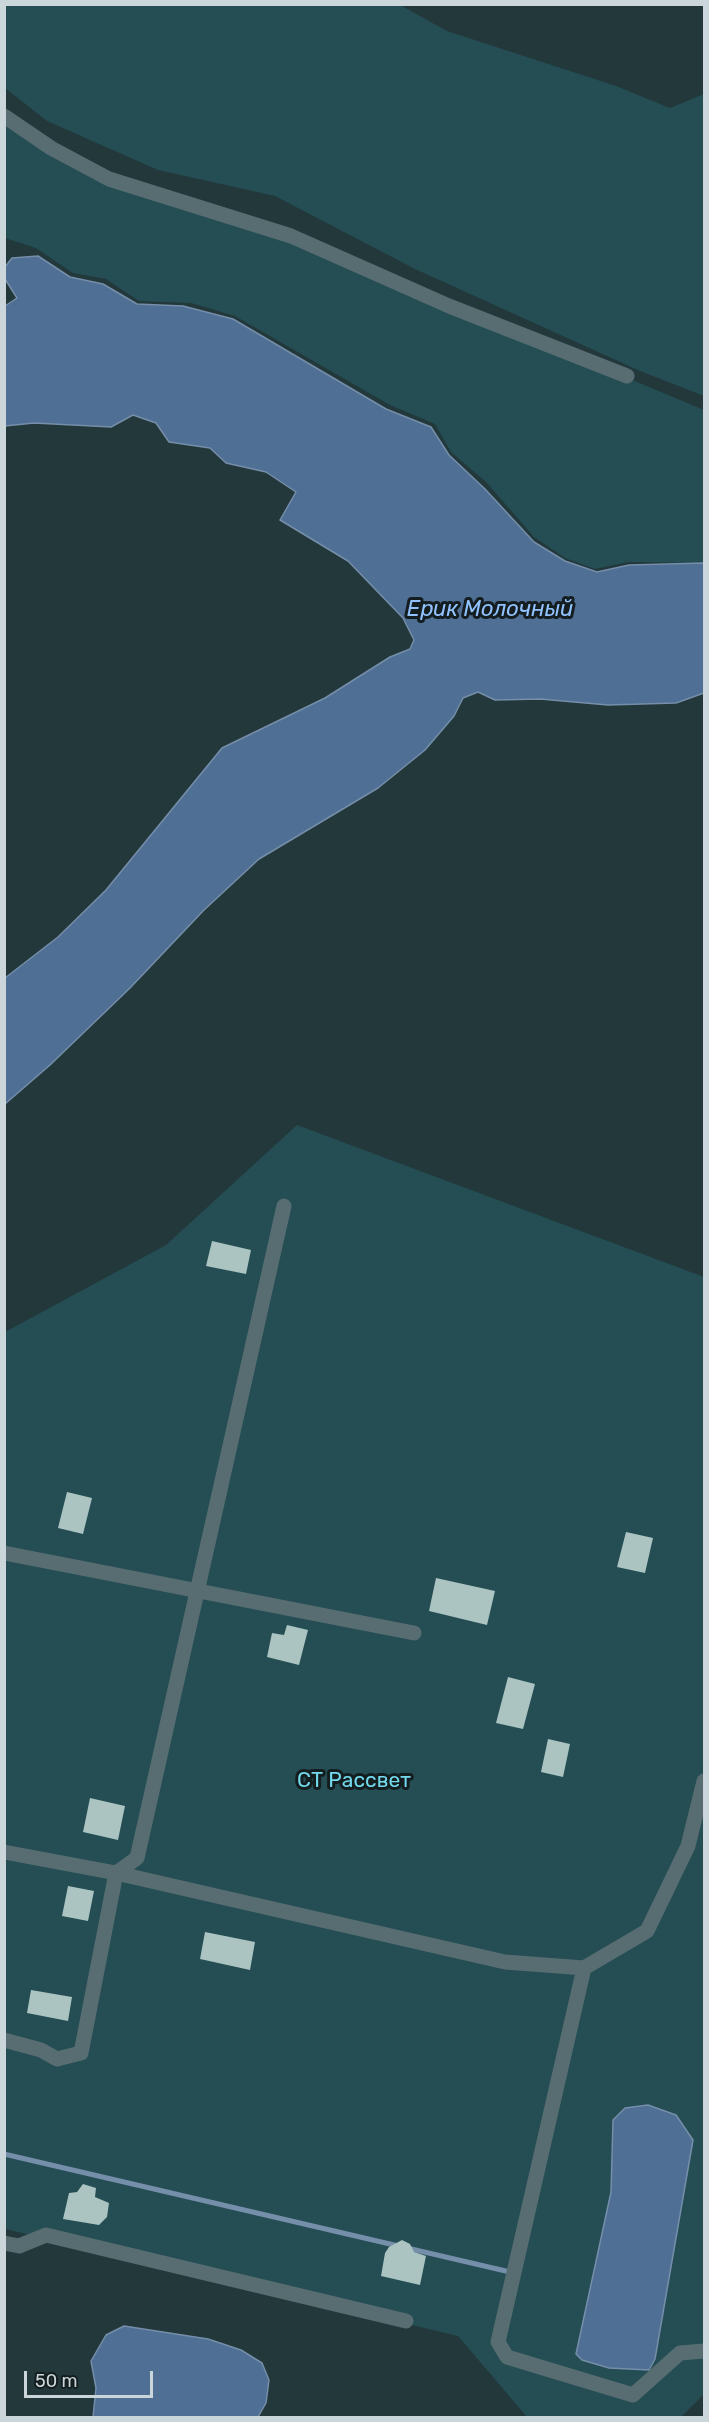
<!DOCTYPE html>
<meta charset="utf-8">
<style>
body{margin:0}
#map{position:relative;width:709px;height:2422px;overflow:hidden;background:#23383b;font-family:Rubik,sans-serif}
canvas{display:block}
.frame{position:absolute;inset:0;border:6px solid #cad6d9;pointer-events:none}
.scale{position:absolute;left:24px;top:2371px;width:129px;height:27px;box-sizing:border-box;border:3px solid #cad6d9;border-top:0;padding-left:8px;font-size:18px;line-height:21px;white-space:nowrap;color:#cad6d9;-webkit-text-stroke:4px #141d1f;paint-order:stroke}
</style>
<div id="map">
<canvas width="709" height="2422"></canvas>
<div class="frame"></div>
<div class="scale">50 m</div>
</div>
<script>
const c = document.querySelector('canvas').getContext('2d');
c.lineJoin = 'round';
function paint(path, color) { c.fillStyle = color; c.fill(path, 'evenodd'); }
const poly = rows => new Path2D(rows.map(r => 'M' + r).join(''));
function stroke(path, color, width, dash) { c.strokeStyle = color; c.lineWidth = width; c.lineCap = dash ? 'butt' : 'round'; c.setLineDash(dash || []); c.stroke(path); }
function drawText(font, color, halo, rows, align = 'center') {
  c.font = font + ' Rubik,sans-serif'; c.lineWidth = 6; c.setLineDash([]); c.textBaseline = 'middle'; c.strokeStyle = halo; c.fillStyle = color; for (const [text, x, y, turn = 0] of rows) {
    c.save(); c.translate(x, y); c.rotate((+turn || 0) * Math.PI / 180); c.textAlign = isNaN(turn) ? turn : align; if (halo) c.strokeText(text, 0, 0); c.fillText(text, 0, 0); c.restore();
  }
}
paint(poly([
 [4,5,400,5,447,31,616,86,670,108,704,94,704,396,640,371,415,269,275,196,158,170,47,121,5,88],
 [4,118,108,180,291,237,704,410,704,563,628,562,595,569,565,558,534,537,486,482,451,452,435,424,390,405,235,316,191,303,139,301,106,279,73,273,36,248,5,238],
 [297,1125,704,1277,704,2394,681,2417,527,2417,458,2336,5,2229,5,1332,166,1245]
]), '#244d54');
const water = poly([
 [38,256,70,277,103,284,137,304,183,306,233,319,386,409,431,427,449,455,485,489,534,542,565,561,597,572,629,565,704,563,704,693,676,703,608,705,540,699,495,700,478,692,463,698,454,716,425,750,378,788,259,859,204,910,130,988,50,1065,5,1104,5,978,58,937,106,890,222,748,325,698,390,657,410,649,414,640,403,618,348,561,280,520,296,492,266,472,226,463,210,448,169,442,156,423,133,415,111,427,34,423,5,426,5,306,17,298,5,279,5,267,12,258,38,256],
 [648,2105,676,2115,693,2140,655,2359,649,2370,609,2368,582,2360,576,2354,611,2192,613,2120,625,2108,648,2105],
 [124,2326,208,2339,241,2350,262,2363,269,2380,266,2403,258,2417,93,2417,96,2388,91,2361,106,2335,124,2326]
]);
paint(water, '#506f95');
stroke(water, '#758ea9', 1.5);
stroke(poly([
 [4,2154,510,2272]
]), '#758ea9', 5);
paint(poly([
 [212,1241,251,1250,246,1274,206,1266],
 [67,1492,92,1498,83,1534,58,1528],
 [626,1532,653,1538,645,1573,617,1567],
 [436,1578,495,1591,487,1625,429,1611],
 [287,1625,308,1630,299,1665,267,1657,272,1633,284,1635],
 [508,1677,535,1684,523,1729,496,1723],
 [548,1739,570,1744,563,1777,541,1772],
 [90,1798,125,1806,118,1840,83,1832],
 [68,1886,94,1891,88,1921,62,1916],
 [205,1932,255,1942,250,1970,200,1959],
 [31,1990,72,1997,68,2021,27,2013],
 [83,2184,96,2188,95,2197,109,2203,107,2217,99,2225,63,2219,69,2193,77,2192],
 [402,2240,410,2244,414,2252,426,2256,420,2285,381,2276,385,2253,389,2247]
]), '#abc4c1');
stroke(poly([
 [4,116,51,148,109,179,291,236,449,306,627,376],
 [4,1553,414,1633],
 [4,1852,116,1873,505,1962,584,1968,647,1931,688,1846,704,1781],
 [584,1968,498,2342,507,2357,633,2395,680,2353,704,2351],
 [4,2040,41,2050,57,2059,81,2053,116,1873,137,1858,284,1206],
 [4,2243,19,2246,46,2235,406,2321]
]), '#576d71', 15);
drawText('21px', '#72daec', '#141d1f', [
 ["СТ Рассвет",354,1781]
]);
drawText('italic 22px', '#91c2fe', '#141d1f', [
 ["Ерик Молочный",490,610]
]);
</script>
